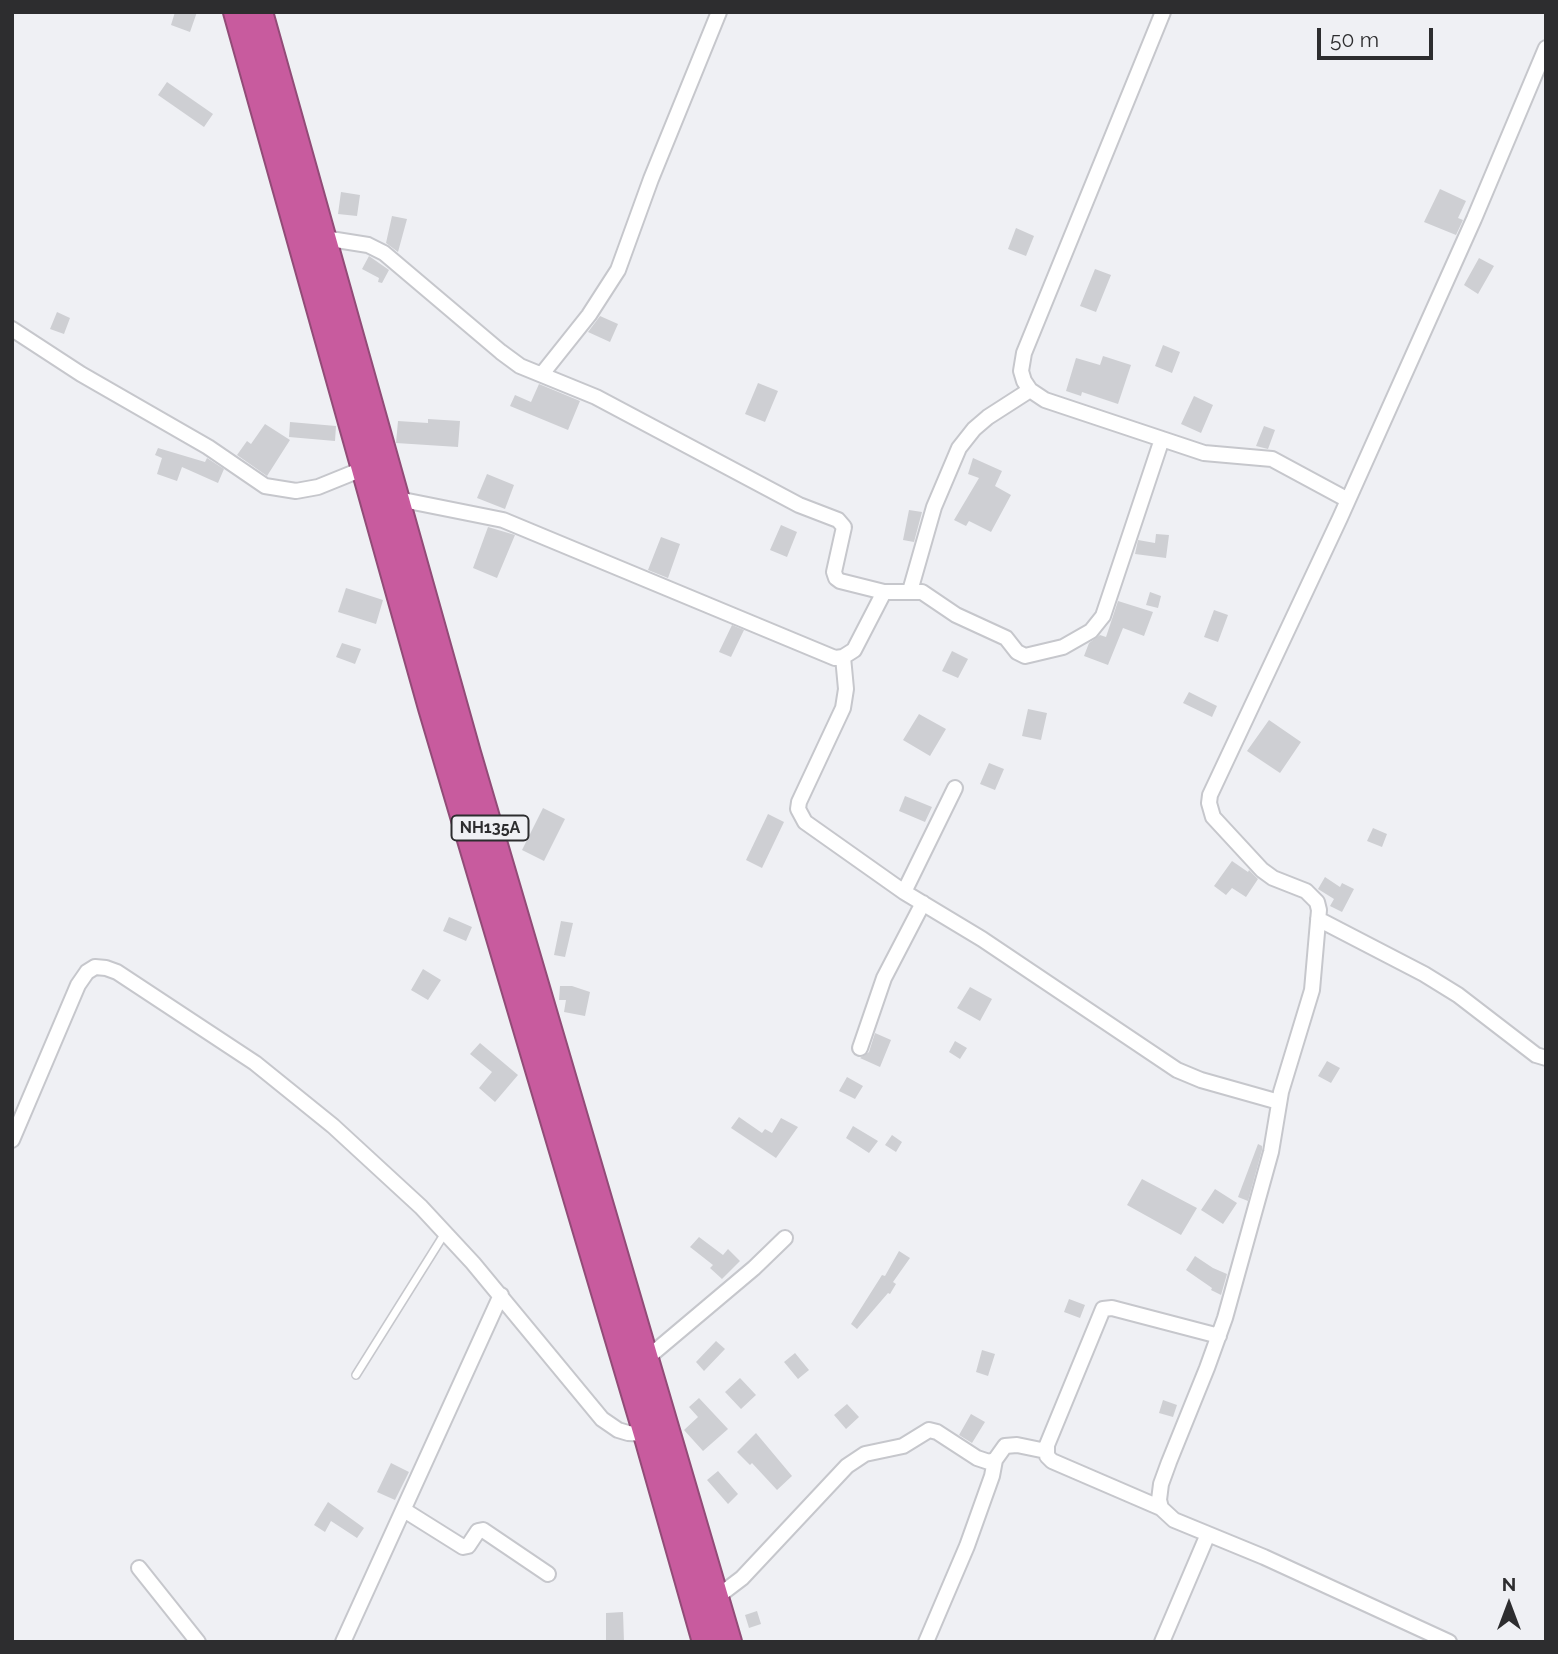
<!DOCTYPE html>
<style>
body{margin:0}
#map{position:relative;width:1558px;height:1654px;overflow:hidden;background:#eff0f4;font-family:Raleway,sans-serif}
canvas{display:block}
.frame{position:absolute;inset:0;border:14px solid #2d2d2f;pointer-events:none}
.north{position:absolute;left:1474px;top:1570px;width:70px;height:70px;-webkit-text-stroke:5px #eff0f4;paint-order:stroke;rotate:0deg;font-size:19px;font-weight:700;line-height:28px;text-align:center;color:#2d2d2f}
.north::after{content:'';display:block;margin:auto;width:24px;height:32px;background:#2d2d2f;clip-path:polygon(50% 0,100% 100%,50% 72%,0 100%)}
.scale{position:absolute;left:1317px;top:28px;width:116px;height:32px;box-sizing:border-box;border:4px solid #2d2d2f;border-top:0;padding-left:9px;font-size:21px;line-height:24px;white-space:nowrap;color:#2d2d2f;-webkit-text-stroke:5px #eff0f4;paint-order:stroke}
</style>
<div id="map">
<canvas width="1558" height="1654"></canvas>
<div class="frame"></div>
<div class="north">N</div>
<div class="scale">50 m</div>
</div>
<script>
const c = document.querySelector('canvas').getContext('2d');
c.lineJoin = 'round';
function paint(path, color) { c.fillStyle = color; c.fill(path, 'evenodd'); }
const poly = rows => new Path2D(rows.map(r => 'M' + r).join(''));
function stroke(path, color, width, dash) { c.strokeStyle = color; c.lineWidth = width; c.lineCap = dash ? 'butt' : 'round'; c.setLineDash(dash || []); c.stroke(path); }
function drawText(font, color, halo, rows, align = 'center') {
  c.font = font + ' Raleway,sans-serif'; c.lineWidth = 7; c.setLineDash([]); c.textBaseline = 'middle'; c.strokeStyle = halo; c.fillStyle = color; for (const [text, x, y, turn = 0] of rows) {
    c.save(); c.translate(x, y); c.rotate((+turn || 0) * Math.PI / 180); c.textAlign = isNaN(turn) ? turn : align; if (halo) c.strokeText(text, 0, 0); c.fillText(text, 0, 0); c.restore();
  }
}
paint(poly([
 [175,12,197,12,190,32,171,25],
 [167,82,213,114,204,127,158,95],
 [1440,189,1466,201,1458,218,1463,220,1456,235,1424,222],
 [341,192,360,195,357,216,338,214],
 [392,216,407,219,398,252,386,243],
 [1016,228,1034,236,1026,256,1008,249],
 [369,256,389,270,382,283,378,282,379,278,362,269],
 [1479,258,1494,266,1478,294,1464,285],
 [1095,269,1111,275,1096,312,1080,306],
 [57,312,70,318,64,334,50,329],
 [600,316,618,324,610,342,588,332],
 [1163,345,1180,352,1172,373,1155,366],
 [1103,356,1131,365,1118,404,1082,392,1081,396,1066,391,1076,358,1100,365],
 [758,383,778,391,765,422,745,414],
 [539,384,580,401,568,430,510,406,515,395,531,402],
 [1194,396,1213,405,1201,433,1181,424],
 [428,419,460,421,458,447,396,443,398,421,428,423],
 [290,422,336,426,335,441,289,437],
 [265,424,290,440,267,476,237,455,247,441,251,444],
 [1264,426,1275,430,1268,449,1256,446],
 [158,448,205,462,207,458,224,469,218,483,182,467,177,481,157,474,162,458,155,455],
 [973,458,1002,471,995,486,1011,495,991,532,969,521,966,526,954,520,979,478,968,474],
 [487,474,514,485,505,509,477,498],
 [909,510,922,512,914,542,903,540],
 [781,525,797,532,787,557,770,550],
 [488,527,515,535,497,578,473,568],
 [1156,534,1169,535,1166,558,1135,554,1138,540,1155,543],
 [661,537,680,544,668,578,648,570],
 [346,588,383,600,376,624,338,612],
 [1150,592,1161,596,1158,608,1146,605],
 [1118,601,1153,612,1144,636,1123,628,1108,665,1084,656,1089,643,1100,635,1106,637],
 [1214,610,1228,615,1218,642,1204,637],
 [732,625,744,630,731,657,719,652],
 [342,643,361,649,355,664,336,657],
 [952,651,968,659,958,678,942,671],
 [1189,692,1217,706,1212,717,1183,703],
 [1028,709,1047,713,1041,740,1022,736],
 [919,714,946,729,930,756,903,740],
 [1269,720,1301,742,1280,773,1247,751],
 [989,763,1004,769,995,790,980,784],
 [905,796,932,807,925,822,899,811],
 [543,808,565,819,544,861,522,850],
 [768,814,784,822,762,868,746,860],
 [1373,828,1387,834,1382,847,1367,841],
 [1232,861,1248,872,1249,870,1258,879,1246,897,1232,888,1226,895,1214,886],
 [1325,877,1340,887,1342,883,1354,889,1342,912,1330,906,1334,899,1318,889],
 [449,917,472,927,466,941,443,931],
 [561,921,573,923,565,957,554,955],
 [423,969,441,980,428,1000,411,990],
 [560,986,572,986,590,992,585,1016,564,1012,566,1000,559,1000],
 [970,987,992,999,980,1021,957,1008],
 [875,1033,891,1040,880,1067,860,1058,869,1052],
 [955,1041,967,1048,960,1059,949,1052],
 [480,1043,518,1075,495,1102,479,1088,492,1072,470,1054],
 [1327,1061,1340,1068,1331,1083,1318,1076],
 [847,1077,863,1086,855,1099,839,1091],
 [739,1117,762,1133,765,1129,772,1133,781,1118,798,1127,776,1158,731,1128],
 [853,1126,878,1141,869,1153,846,1138],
 [892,1135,902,1142,896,1152,885,1145],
 [1258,1144,1262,1146,1262,1150,1248,1201,1238,1197],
 [1142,1179,1197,1208,1181,1235,1127,1205],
 [1215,1189,1237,1203,1223,1224,1201,1210],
 [699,1237,723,1255,728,1249,740,1261,722,1279,710,1268,713,1265,690,1247],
 [899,1251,910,1258,893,1282,896,1284,890,1294,888,1293,857,1329,851,1324,882,1275,885,1276],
 [1195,1256,1213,1268,1227,1274,1221,1295,1211,1290,1212,1288,1186,1270],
 [1069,1299,1085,1305,1080,1318,1064,1312],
 [716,1341,725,1349,704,1371,696,1362],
 [982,1350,995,1354,988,1376,976,1372],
 [795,1353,809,1370,798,1379,784,1362],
 [740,1378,756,1395,741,1409,725,1392],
 [699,1398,728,1429,703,1451,684,1430,698,1417,689,1407],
 [1163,1400,1177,1405,1173,1417,1159,1413],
 [847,1404,859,1417,846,1429,834,1415],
 [971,1414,985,1422,972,1443,959,1435],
 [756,1433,792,1476,777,1490,752,1463,750,1465,737,1452],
 [391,1463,409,1472,395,1500,377,1492],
 [718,1471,738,1494,728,1504,707,1480],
 [328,1502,364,1528,357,1538,331,1521,325,1532,314,1525],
 [757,1611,761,1624,749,1628,745,1615],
 [623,1612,624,1642,606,1642,606,1613]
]), '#cecfd3');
const lane = poly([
 [356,1375,445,1233]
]);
const street = poly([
 [1163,12,1024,353,1021,371,1024,381,1030,390,1045,400,1204,453,1272,459,1348,500],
 [324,238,368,245,384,253,501,352,520,366,596,397,799,505,838,520,844,527,834,572,836,578,840,581,884,592,922,592,956,615,1006,638,1017,652,1025,656,1063,647,1091,631,1103,616,1162,439],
 [12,329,81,374,208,447,265,486,296,491,318,487,365,468],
 [542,374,589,315,618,270,651,179,719,12],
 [398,499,503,520,835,658,843,657,854,650,884,592],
 [910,591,934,507,959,448,974,429,988,417,1030,390],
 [843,657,846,689,843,708,799,802,798,809,805,822,904,892],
 [955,788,904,892,982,939,1177,1070,1201,1080,1279,1102],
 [1318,919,1424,974,1458,995,1536,1055,1546,1058],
 [860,1048,884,978,923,903],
 [12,1140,78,985,87,972,95,967,106,968,117,972,255,1063,333,1126,421,1207,473,1263,602,1419,618,1430,628,1433,646,1434],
 [646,1359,754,1268,785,1238],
 [1161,1508,1052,1461,1047,1456,1047,1445,1103,1309,1112,1308,1219,1336],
 [404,1510,463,1547,468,1546,478,1531,483,1530,548,1574],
 [139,1568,198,1642],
 [717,1597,742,1578,847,1466,865,1454,903,1446,929,1430,937,1432,977,1458,989,1462,995,1460,1005,1446,1017,1445,1046,1451],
 [343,1642,501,1295],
 [926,1642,967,1546,992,1476,995,1460],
 [1162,1642,1208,1534],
 [1449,1642,1264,1557,1174,1520,1161,1508,1159,1500,1161,1484,1169,1462,1207,1368,1225,1318,1271,1152,1281,1092,1312,990,1319,910,1317,902,1306,891,1273,878,1262,870,1213,817,1209,803,1210,795,1340,518,1474,219,1546,48]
]);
const highway = poly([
 [236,12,431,708,646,1434,705,1642],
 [260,12,468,753,729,1642]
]);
stroke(lane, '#c6c7cc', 10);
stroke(street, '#c6c7cc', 18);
stroke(highway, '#924b77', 28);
stroke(lane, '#fff', 7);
stroke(street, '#fff', 14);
stroke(highway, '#c85b9e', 24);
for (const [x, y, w] of [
 [490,828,77]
]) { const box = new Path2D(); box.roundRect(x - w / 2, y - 12.5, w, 25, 5); c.fillStyle = '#eff0f4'; c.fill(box); stroke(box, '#2d2d2f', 2); }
drawText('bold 16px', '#2d2d2f', null, [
 ["NH135A",490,828]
]);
</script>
